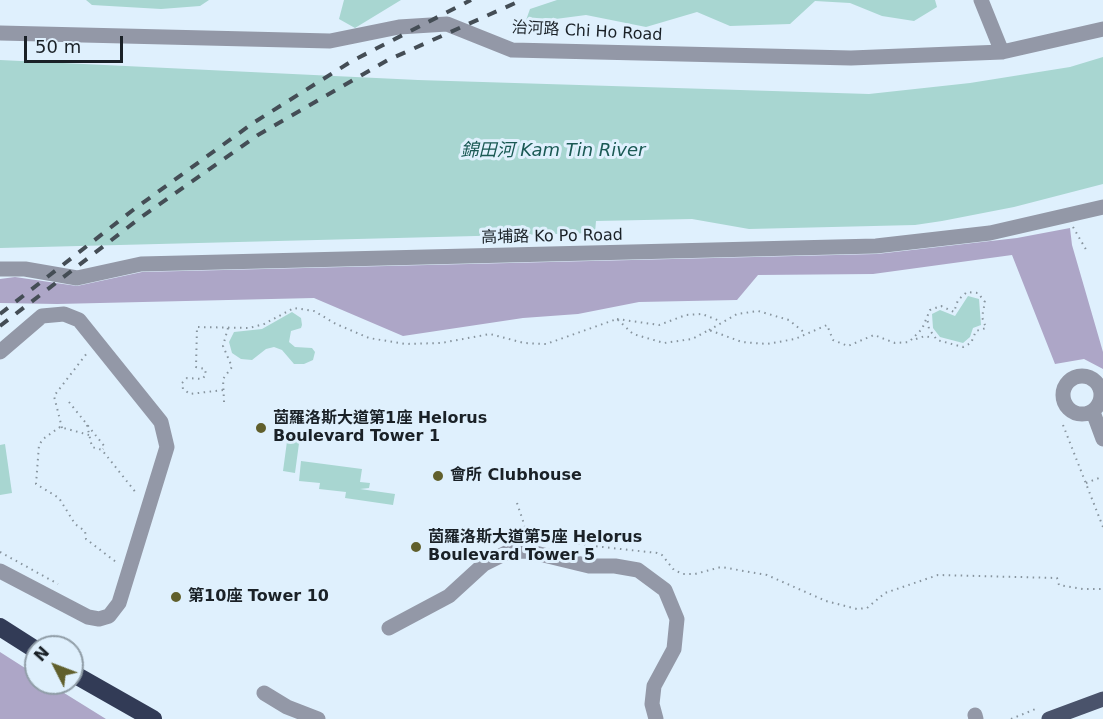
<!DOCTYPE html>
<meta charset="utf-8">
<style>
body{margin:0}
#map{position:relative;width:1103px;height:719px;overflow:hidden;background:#dff0fd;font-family:"DejaVu Sans",sans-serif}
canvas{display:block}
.north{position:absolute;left:24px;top:635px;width:60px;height:60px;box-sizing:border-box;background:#dff0fd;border:2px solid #909da7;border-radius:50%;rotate:312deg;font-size:16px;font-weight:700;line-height:24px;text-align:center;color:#1a2127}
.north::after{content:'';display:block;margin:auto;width:21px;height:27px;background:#605f2c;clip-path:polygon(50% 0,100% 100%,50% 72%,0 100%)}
.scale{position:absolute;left:24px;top:36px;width:99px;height:27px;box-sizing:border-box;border:3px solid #1a2127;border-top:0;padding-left:8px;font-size:18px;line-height:21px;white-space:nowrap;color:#1a2127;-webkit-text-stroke:4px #dff0fd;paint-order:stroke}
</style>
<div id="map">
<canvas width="1103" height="719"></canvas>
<div class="north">N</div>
<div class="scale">50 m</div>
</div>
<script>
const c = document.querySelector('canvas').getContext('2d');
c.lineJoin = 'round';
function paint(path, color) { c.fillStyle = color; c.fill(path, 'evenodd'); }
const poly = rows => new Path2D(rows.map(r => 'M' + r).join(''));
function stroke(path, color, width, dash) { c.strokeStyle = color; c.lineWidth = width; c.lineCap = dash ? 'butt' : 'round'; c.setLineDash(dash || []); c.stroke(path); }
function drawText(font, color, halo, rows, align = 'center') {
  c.font = font + ' "DejaVu Sans","Noto Sans TC",sans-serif'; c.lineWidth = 6; c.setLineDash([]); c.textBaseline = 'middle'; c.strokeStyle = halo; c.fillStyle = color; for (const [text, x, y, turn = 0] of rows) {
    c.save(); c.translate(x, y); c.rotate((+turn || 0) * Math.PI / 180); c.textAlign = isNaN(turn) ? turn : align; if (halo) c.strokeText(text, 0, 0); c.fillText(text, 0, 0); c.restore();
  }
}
paint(poly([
 [1070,228,1072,245,1103,352,1103,369,1084,359,1055,364,1012,255,873,274,758,275,737,300,639,302,578,314,523,318,403,336,314,298,57,304,0,303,0,279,15,277,77,286,142,272,877,254,1017,238],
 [0,652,36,675,36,683,48,683,106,719,0,719]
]), '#ada6c7');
paint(poly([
 [86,0,209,0,200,6,161,9,92,5],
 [344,0,401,0,355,28,339,19],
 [557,0,935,0,937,7,914,21,882,16,850,3,815,1,790,24,730,26,697,12,646,27,586,15,525,23,530,9],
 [1103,57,1103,184,1014,207,942,221,915,225,749,229,692,219,596,221,595,233,0,248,0,60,418,80,869,94,970,83,1070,67],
 [968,296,979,299,981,325,973,328,970,337,963,343,940,337,933,328,932,314,940,310,955,316],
 [292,312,301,318,302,325,301,328,291,331,289,342,295,347,312,348,315,352,313,360,304,364,294,364,282,350,274,347,266,349,252,360,241,359,232,353,229,342,234,332,262,329],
 [288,434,300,436,295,473,283,471],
 [5,444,12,493,0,495,0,445],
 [301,461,362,469,360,482,370,483,369,488,360,489,395,494,393,505,345,498,346,492,319,489,320,483,299,481]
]), '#a8d6d1');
stroke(poly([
 [1073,227,1088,253],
 [617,319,659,325,686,315,702,314,720,321],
 [709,330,737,314,758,311,789,320,806,334],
 [916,339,925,336,933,338],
 [223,390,190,394,183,389,182,383,187,378,202,379,206,375,205,369,196,367,197,327,249,328,264,324,294,308,314,311,336,324,369,338,405,344,441,343,490,334,524,343,546,344,617,319,633,334,664,343,692,339,709,330,742,342,767,344,795,339,827,325,833,340,848,346,874,335,895,343,909,342,922,329,930,310,941,306,954,312,958,300,967,292,978,293,985,302,982,317,986,328,976,331,971,343,963,347,937,340,929,329,927,317],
 [69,402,105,447,103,449],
 [224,402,223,379,232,367,223,346,228,328],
 [87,425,92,447,102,450,137,494],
 [1063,425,1103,527],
 [62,428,54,396,87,353],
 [89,435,60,427,43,439,39,445,36,484,59,498,75,524,85,531,86,539,116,562],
 [1086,483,1099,478],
 [517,503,527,533,585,545,657,553,662,555,674,570,683,574,695,574,721,567,767,575,826,601,857,609,867,608,885,593,938,575,1057,578,1059,585,1083,589,1103,589],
 [0,552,58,584],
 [1011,719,1038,708]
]), '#87949e', 2, [1.5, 4.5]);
stroke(poly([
 [981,0,1002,52],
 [0,33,330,41,399,27,447,24,512,50,851,58,1002,52,1103,29],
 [0,269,25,269,77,278,141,264,876,246,990,233,1103,207],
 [0,352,42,316,64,314,79,320,161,422,167,447,119,603,109,616,99,619,88,617,0,571],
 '1063 395a19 19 0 1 1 38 0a19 19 0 1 1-38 0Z',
 [1093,412,1103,439],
 [389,628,449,596,484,564,508,552,527,551,589,566,615,566,638,570,665,590,677,619,674,649,654,686,652,704,656,719],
 [264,693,287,707,318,719],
 [975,715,976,719]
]), '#9398a7', 15);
stroke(poly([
 [1049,719,1103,699]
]), '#4a536b', 15);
stroke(poly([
 [0,627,36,650],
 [72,673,153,719]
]), '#323b56', 18);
stroke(poly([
 [0,314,133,210,253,123,352,61,471,0],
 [0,326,140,218,258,135,388,60,522,0]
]), '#444d55', 4, [10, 10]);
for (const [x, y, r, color] of [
 [261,428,6,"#605f2c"],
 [438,476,6,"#605f2c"],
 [416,547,6,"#605f2c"],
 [176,597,6,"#605f2c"]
]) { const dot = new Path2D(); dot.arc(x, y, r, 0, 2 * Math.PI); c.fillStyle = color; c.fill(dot); stroke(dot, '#dff0fd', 2); }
drawText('16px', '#1a2127', '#dff0fd', [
 ["治河路 Chi Ho Road",587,32,3],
 ["高埔路 Ko Po Road",552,237,-1]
]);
drawText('bold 16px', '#1a2127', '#dff0fd', [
 ["茵羅洛斯大道第1座 Helorus",273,419],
 ["Boulevard Tower 1",273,437],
 ["會所 Clubhouse",450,476],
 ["茵羅洛斯大道第5座 Helorus",428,538],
 ["Boulevard Tower 5",428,556],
 ["第10座 Tower 10",188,597]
], 'left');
drawText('italic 18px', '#1a5954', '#dff0fd', [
 ["錦田河 Kam Tin River",553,151]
]);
</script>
